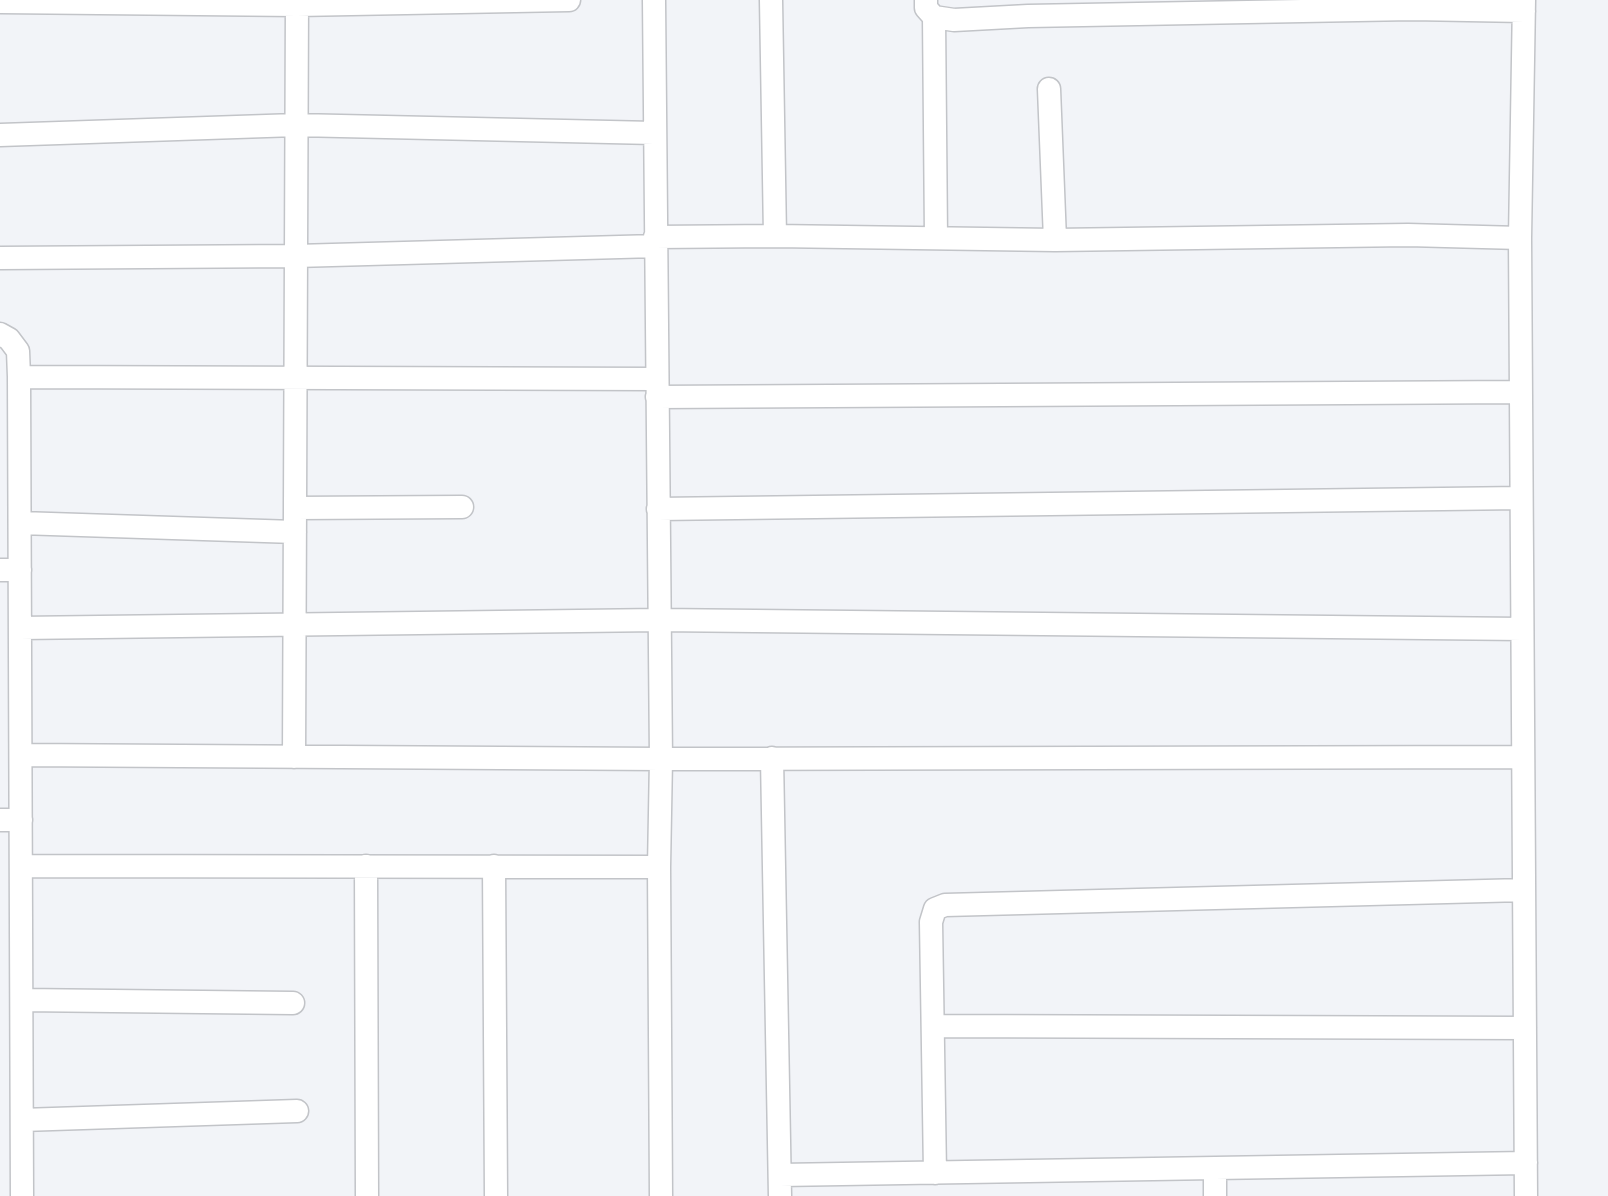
<!DOCTYPE html>
<style>
body{margin:0}
canvas{display:block;background:#f2f4f8}
</style>
<canvas width="1608" height="1196"></canvas>
<script>
const c = document.querySelector('canvas').getContext('2d');
c.lineJoin = 'round';
const poly = rows => new Path2D(rows.map(r => 'M' + r).join(''));
function stroke(path, color, width, dash) { c.strokeStyle = color; c.lineWidth = width; c.lineCap = dash ? 'butt' : 'round'; c.setLineDash(dash || []); c.stroke(path); }
const minor = poly([
 [654,0,661,759,659,867,661,1196],
 [771,0,775,236],
 [926,0,926,8,934,17,954,20,1028,16,1412,9,1524,11],
 [1524,0,1520,238,1526,1196],
 [0,2,297,5,569,0],
 [934,17,936,238],
 [1049,89,1055,240],
 [0,135,296,125,654,133],
 [655,237,775,236,1055,240,1408,235,1520,238],
 [0,258,296,256,656,246],
 [0,334,9,339,18,351,19,377,22,1196],
 [19,377,656,379],
 [657,397,1521,392],
 [295,508,462,507],
 [658,509,1521,498],
 [20,523,295,532],
 [0,570,20,570],
 [20,628,659,620,1522,629],
 [21,755,661,759,1522,757],
 [294,757,297,0],
 [772,758,780,1196],
 [0,820,21,820],
 [21,866,659,867],
 [366,866,367,1196],
 [494,866,496,1196],
 [22,1000,293,1003],
 [933,1026,1525,1028],
 [22,1120,297,1111],
 [1215,1168,1215,1196],
 [935,1173,931,922,935,909,945,905,1524,890],
 [780,1175,1526,1163]
]);
stroke(minor, '#c2c4c8', 25);
stroke(minor, '#fff', 22);
</script>
